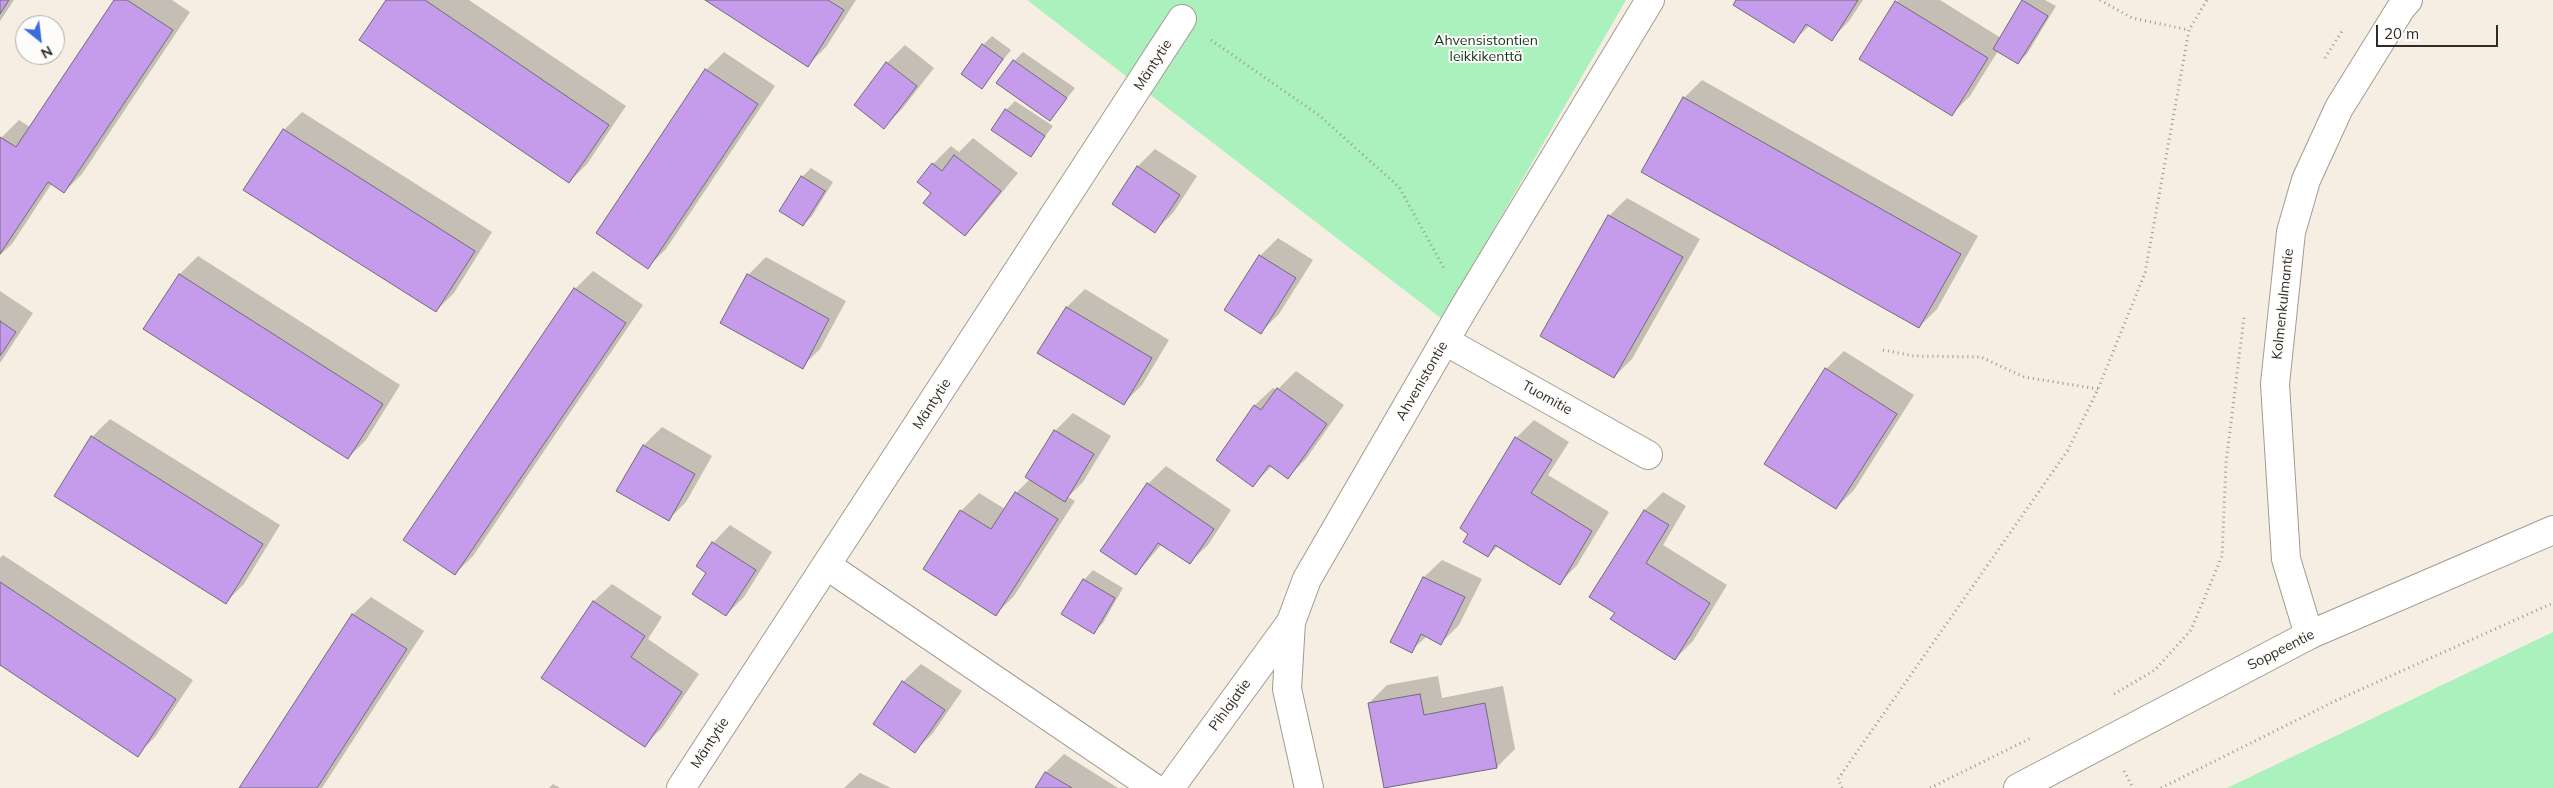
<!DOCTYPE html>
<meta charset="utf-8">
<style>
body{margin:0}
#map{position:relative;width:2553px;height:788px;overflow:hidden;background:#f6eee2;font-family:Mulish,sans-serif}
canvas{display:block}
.north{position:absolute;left:15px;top:15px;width:50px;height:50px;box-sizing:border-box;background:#fefcfa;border:1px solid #aba9a6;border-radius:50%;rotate:151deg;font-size:14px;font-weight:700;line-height:20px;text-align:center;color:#2f2c28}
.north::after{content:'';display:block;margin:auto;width:18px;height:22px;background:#3b6cdc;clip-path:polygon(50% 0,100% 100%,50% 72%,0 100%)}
.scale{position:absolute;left:2376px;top:25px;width:122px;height:22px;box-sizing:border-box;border:2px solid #2f2c28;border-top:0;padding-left:6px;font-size:15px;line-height:18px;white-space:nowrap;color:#2f2c28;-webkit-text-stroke:4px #fefcfa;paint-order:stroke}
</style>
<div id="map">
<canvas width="2553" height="788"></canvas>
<div class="north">N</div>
<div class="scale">20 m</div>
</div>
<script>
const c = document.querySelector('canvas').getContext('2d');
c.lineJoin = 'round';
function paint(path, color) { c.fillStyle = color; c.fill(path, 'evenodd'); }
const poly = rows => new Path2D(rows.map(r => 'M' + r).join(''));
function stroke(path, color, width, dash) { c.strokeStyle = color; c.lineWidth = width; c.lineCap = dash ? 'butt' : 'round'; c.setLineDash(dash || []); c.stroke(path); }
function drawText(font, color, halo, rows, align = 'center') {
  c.font = font + ' Mulish,sans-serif'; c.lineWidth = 4; c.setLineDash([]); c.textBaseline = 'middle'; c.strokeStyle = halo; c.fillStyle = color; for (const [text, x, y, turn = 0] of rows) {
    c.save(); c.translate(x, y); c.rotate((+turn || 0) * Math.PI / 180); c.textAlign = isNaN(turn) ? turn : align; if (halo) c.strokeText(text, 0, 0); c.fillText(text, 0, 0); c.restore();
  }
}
paint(poly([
 [1027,0,1626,0,1442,319],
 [2553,632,2553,788,2227,788]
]), '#abf1bd');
paint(poly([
 [0,0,14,0,0,21],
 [116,0,172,0,190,12,82,174,64,192,52,183,12,244,0,255,0,139,19,120,30,127],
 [388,0,469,0,626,106,587,164,569,182],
 [708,0,856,0,826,47,808,65],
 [1738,0,1863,0,1849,21,1832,39,1810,25,1794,41],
 [1898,0,1940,0,2001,38,2024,0,2045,0,2056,6,2027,54,2018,63,1998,51,1970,96,1952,114,1896,2],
 [992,36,1011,50,982,87,983,45],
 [905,45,934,68,902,109,884,127,887,63],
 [724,52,775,86,666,249,648,267,706,70],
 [1023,52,1075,88,1050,119,1014,61],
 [1702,80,1978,236,1937,309,1919,327,1684,98],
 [1015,101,1053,126,1031,155,1006,110],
 [302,112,492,232,454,293,436,311,284,130],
 [973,138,1018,173,982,217,965,235,933,193,933,164,951,146,959,152],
 [1155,149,1197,176,1173,213,1155,231,1137,167],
 [811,168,833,182,812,216,803,225,802,177],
 [1627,198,1700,239,1632,359,1614,377,1609,216],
 [1278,238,1313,260,1279,314,1261,332,1226,310,1260,256],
 [198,256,400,385,366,440,348,458,145,329,180,274],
 [766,257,846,301,820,349,802,367,748,275],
 [593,271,643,305,473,556,455,574,575,289],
 [1085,289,1169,340,1142,385,1124,403,1067,307],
 [0,291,33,313,0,363],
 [1844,351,1914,395,1854,490,1836,508,1826,369],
 [1296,371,1344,405,1306,459,1288,477,1272,466,1253,485,1217,460,1255,405,1273,388,1277,390],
 [1073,413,1111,436,1083,482,1068,497,1075,501,1014,596,996,614,924,569,961,511,979,493,1005,509,1016,493,1030,479,1055,431],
 [110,419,280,525,244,584,226,602,92,437],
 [1534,420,1569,442,1548,475,1609,512,1577,565,1560,583,1498,546,1488,556,1516,438],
 [662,427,712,456,686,502,668,520,618,491,644,445],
 [1166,466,1231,510,1208,545,1190,562,1162,544,1136,574,1148,484],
 [1663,492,1686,506,1663,545,1727,585,1693,641,1675,659,1616,613,1591,597,1645,510],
 [730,525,772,552,744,597,726,615,707,572,713,543],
 [3,555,193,680,155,737,137,755,0,664,0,558],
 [1442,560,1482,579,1459,625,1441,643,1427,636,1411,651,1392,641,1424,577],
 [1093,570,1123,588,1103,623,1094,632,1063,614,1084,580],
 [612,584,662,617,648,639,699,674,662,728,644,746,543,678,594,601],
 [371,597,424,631,322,788,241,788,353,614],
 [921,664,962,691,933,733,915,751,874,723,903,682],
 [1438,676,1442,698,1503,686,1515,749,1497,767,1369,703,1387,685],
 [1064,754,1118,788,1036,788,1046,772],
 [860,773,891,788,844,788],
 [553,784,560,788,549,788]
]), '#0003');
const building = poly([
 [0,0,9,0,0,14,0,0],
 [114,0,127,0,173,30,64,193,48,182,0,254,0,137,16,147,114,0],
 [386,0,425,0,609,125,569,183,359,40,386,0],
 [705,0,828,0,844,10,808,67,705,0],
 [1736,0,1858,0,1832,41,1806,24,1794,43,1733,5,1736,0],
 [2022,0,2048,16,2018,64,1993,49,2022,0],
 [1895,1,1988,58,1952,116,1859,59,1895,1],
 [982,44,1003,59,982,89,961,74,982,44],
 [1013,60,1067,98,1050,121,996,83,1013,60],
 [886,62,917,86,884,129,854,105,886,62],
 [705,69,758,104,648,269,596,233,705,69],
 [1683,97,1961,254,1919,328,1641,172,1683,97],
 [1005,109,1045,136,1031,157,991,130,1005,109],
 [283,129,475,251,436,312,243,190,283,129],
 [954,155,1001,191,965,236,923,203,931,193,917,182,932,163,942,171,954,155],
 [1137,166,1180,195,1155,233,1112,204,1137,166],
 [801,176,825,191,803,226,779,211,801,176],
 [1608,215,1683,257,1614,378,1540,336,1608,215],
 [1259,255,1296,278,1261,334,1224,310,1259,255],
 [179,274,383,404,348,459,143,329,179,274],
 [747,274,829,319,803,369,720,323,747,274],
 [574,288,626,323,455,575,403,540,574,288],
 [1066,307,1152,358,1124,405,1037,353,1066,307],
 [0,321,16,332,0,356,0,321],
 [1825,368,1897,414,1836,509,1764,464,1825,368],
 [1277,388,1327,424,1288,479,1269,465,1253,487,1216,460,1254,405,1261,410,1277,388],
 [1054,430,1094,454,1065,502,1025,477,1054,430],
 [91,436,263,544,226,604,54,496,91,436],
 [1515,437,1552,460,1531,493,1592,531,1560,585,1495,545,1488,557,1463,542,1468,534,1460,528,1515,437],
 [643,445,695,474,669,521,616,491,643,445],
 [1147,483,1214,529,1190,564,1158,543,1136,575,1100,551,1147,483],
 [1015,492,1058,519,996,616,923,569,960,510,991,529,1015,492],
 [1644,510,1669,525,1646,563,1710,603,1675,660,1610,619,1615,613,1589,597,1644,510],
 [712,542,756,570,726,616,692,594,706,573,696,566,712,542],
 [1423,577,1465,597,1441,645,1421,634,1412,653,1390,642,1423,577],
 [1083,579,1115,598,1094,634,1061,614,1083,579],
 [0,582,176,699,138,757,0,665,0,582],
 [593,601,645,636,631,657,682,692,645,747,541,678,593,601],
 [352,614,407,649,317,788,239,788,352,614],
 [902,681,945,710,915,753,873,724,902,681],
 [1420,694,1424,715,1485,703,1497,768,1384,788,1368,703,1420,694],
 [1045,772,1072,788,1035,788,1045,772]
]);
paint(building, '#c59bec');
stroke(building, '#706b76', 1);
const minor = poly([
 [1445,341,1648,455],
 [826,565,1154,788],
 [2309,635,2286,559,2275,384,2291,232,2306,180,2339,108,2401,8,2408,0],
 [681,788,1182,19],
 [1170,788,1291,622],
 [1309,788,1287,689,1291,622,1307,579,1465,306,1650,0]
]);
const major = poly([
 [2018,788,2309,635,2553,530]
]);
stroke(minor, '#a39b90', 30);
stroke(major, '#a39b90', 30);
stroke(poly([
 [2100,0,2132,18,2189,30],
 [1211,40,1320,116,1399,187,1445,270],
 [2325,58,2342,31],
 [1883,350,1914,356,1981,357,2024,377,2098,389],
 [2114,694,2155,670,2191,630,2222,556,2226,463,2244,317],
 [2124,771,2133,788],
 [1842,788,1838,779,2068,450,2098,389,2145,273,2189,30,2207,0],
 [1930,788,2031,738],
 [2161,788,2335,701,2553,603]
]), '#9d978f', 3, [1, 4]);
stroke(minor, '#fff', 28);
stroke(major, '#fff', 28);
drawText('14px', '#0f341c', '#fefcfa', [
 ["Ahvensistontien",1486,41],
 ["leikkikenttä",1486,57]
]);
drawText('14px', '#2f2c28', '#fefcfa', [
 ["Mäntytie",1153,65,-57],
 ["Kolmenkulmantie",2283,304,-84],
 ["Ahvenistontie",1422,381,-60],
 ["Tuomitie",1547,398,29],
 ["Mäntytie",932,404,-57],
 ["Soppeentie",2281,650,-27],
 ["Pihlajatie",1230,705,-54],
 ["Mäntytie",710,743,-57]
]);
</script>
